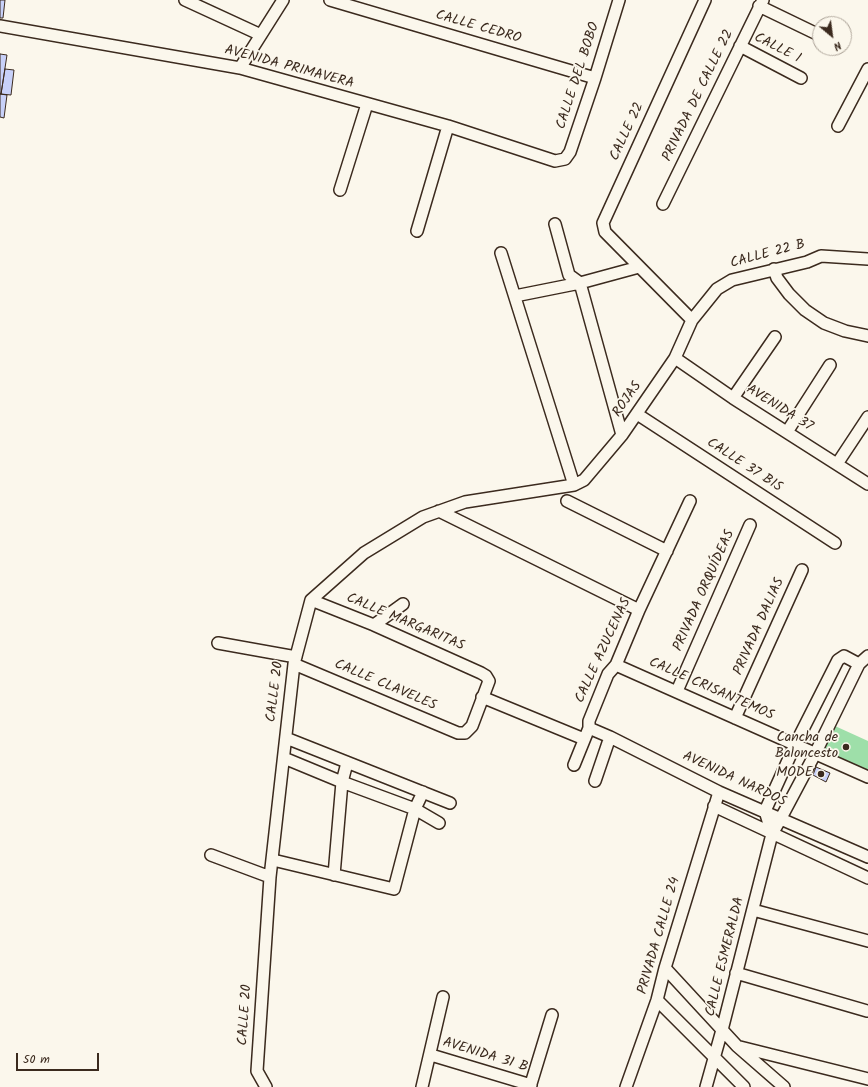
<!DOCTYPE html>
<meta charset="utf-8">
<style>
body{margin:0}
#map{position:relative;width:868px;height:1087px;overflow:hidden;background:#fbf7ec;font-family:Kalam,sans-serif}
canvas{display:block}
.north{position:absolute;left:812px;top:16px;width:40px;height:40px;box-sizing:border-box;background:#fbf7ec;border:1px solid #aea59a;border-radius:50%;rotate:151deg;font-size:11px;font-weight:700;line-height:16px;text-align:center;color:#3b2a1e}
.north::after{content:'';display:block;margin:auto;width:14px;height:18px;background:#3b2a1e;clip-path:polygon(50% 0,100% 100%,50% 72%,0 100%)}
.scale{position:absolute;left:16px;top:1053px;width:83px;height:18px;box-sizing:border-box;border:2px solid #3b2a1e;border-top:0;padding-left:5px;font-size:12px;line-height:14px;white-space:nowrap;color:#3b2a1e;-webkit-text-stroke:3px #fbf7ec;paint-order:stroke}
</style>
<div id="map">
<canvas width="868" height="1087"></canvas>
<div class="north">N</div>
<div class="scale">50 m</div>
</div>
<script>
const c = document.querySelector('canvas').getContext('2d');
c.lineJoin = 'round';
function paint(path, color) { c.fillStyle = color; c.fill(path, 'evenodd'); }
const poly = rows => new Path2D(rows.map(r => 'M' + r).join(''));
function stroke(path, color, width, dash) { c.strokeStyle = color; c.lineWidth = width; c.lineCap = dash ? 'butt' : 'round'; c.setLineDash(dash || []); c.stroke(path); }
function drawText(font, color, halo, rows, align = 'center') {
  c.font = font + ' Kalam,sans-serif'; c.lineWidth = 3.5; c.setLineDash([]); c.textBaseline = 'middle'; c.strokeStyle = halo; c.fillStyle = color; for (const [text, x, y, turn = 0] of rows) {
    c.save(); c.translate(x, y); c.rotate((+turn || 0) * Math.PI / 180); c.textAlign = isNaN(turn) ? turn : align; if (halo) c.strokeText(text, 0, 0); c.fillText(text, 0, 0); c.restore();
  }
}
paint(poly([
 [835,726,868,741,868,775,821,753]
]), '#9edfa9');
const building = poly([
 [0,0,5,0,3,18,0,18,0,0],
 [0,54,7,55,1,94,0,94,0,54],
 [5,69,14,70,11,95,1,94,5,69],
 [0,94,7,95,4,118,0,117,0,94],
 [816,767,830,773,826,782,813,775,816,767]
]);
paint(building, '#c8d1f9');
stroke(building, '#3b2a1e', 1);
const minor = poly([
 [185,0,261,35],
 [330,0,595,78],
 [759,6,817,34],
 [0,26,240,68,448,126,555,161,565,159,570,152,595,78,619,0],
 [740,46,801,78],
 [240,68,283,0],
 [838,126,868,69],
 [340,190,367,104],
 [663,204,763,0],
 [555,224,569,275,580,283,622,435],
 [417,231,448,126],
 [501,253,574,485],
 [774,269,777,278,789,294,805,310,824,323,845,331,868,336],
 [515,296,580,283,639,267],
 [692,320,605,232,603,223,705,0],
 [675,358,733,398,868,484],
 [733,398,775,337],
 [637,414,835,543],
 [787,432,830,365],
 [837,464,868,417],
 [567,501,667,551],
 [439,511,639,610],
 [374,625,403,604],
 [218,643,296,657],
 [294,664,458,733,465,733,472,726,489,681,486,676,481,673,374,625,311,600],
 [859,664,868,656],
 [616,665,868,777],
 [677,691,750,525],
 [482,697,584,739],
 [735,718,802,570],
 [589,728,610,737,719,792,868,857],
 [286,738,450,803],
 [284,758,342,782,415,809,439,823],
 [574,765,589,728,589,721,608,674,616,665,639,610,690,501],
 [595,781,610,737],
 [714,806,868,878],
 [211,855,270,877],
 [273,860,394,889,415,809,423,792],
 [334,875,342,782,347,763],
 [753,910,868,941],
 [665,968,737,1046,784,1087],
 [736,973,867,1011],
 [657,1000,744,1087],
 [740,1047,868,1079],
 [431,1055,531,1085],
 [266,1087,257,1071,270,877,294,664,311,600,364,553,423,517,465,502,574,485,584,480,622,435,675,358,692,320,717,289,732,280,807,262,821,256,868,259],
 [422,1087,443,997],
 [530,1087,552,1015],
 [626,1087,657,1000,665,968,719,792],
 [706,1087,722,1030,772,834,781,818,815,754,859,664,844,656,838,660,795,745,765,811,772,834]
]);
stroke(minor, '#3b2a1e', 14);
stroke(minor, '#fbf7ec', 11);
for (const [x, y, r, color] of [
 [846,747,4,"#3b2a1e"],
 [821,774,4,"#3b2a1e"]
]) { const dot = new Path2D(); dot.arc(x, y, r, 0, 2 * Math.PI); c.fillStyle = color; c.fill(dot); stroke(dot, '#fbf7ec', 1.5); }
drawText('14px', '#3b2a1e', '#fbf7ec', [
 ["CALLE CEDRO",478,28,16],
 ["CALLE 1",777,49,27],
 ["AVENIDA PRIMAVERA",289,68,15],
 ["CALLE DEL BOBO",579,76,-72],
 ["PRIVADA DE CALLE 22",699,96,-64],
 ["CALLE 22",628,132,-65],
 ["CALLE 22 B",768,255,-15],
 ["ROJAS",628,400,-55],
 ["AVENIDA 37",779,409,32],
 ["CALLE 37 BIS",744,466,33],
 ["PRIVADA ORQUÍDEAS",705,591,-66],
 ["CALLE MARGARITAS",405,623,23],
 ["PRIVADA DALIAS",760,627,-66],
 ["CALLE AZUCENAS",604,651,-65],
 ["CALLE CLAVELES",385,686,23],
 ["CALLE CRISANTEMOS",711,690,24],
 ["CALLE 20",276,692,-83],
 ["AVENIDA NARDOS",734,780,25],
 ["PRIVADA CALLE 24",660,936,-74],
 ["CALLE ESMERALDA",726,957,-76],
 ["CALLE 20",246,1015,-86],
 ["AVENIDA 31 B",485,1056,17]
]);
drawText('14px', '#3b2a1e', '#fbf7ec', [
 ["Cancha de",838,739],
 ["Baloncesto",838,755],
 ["MODE",813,774]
], 'right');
</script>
